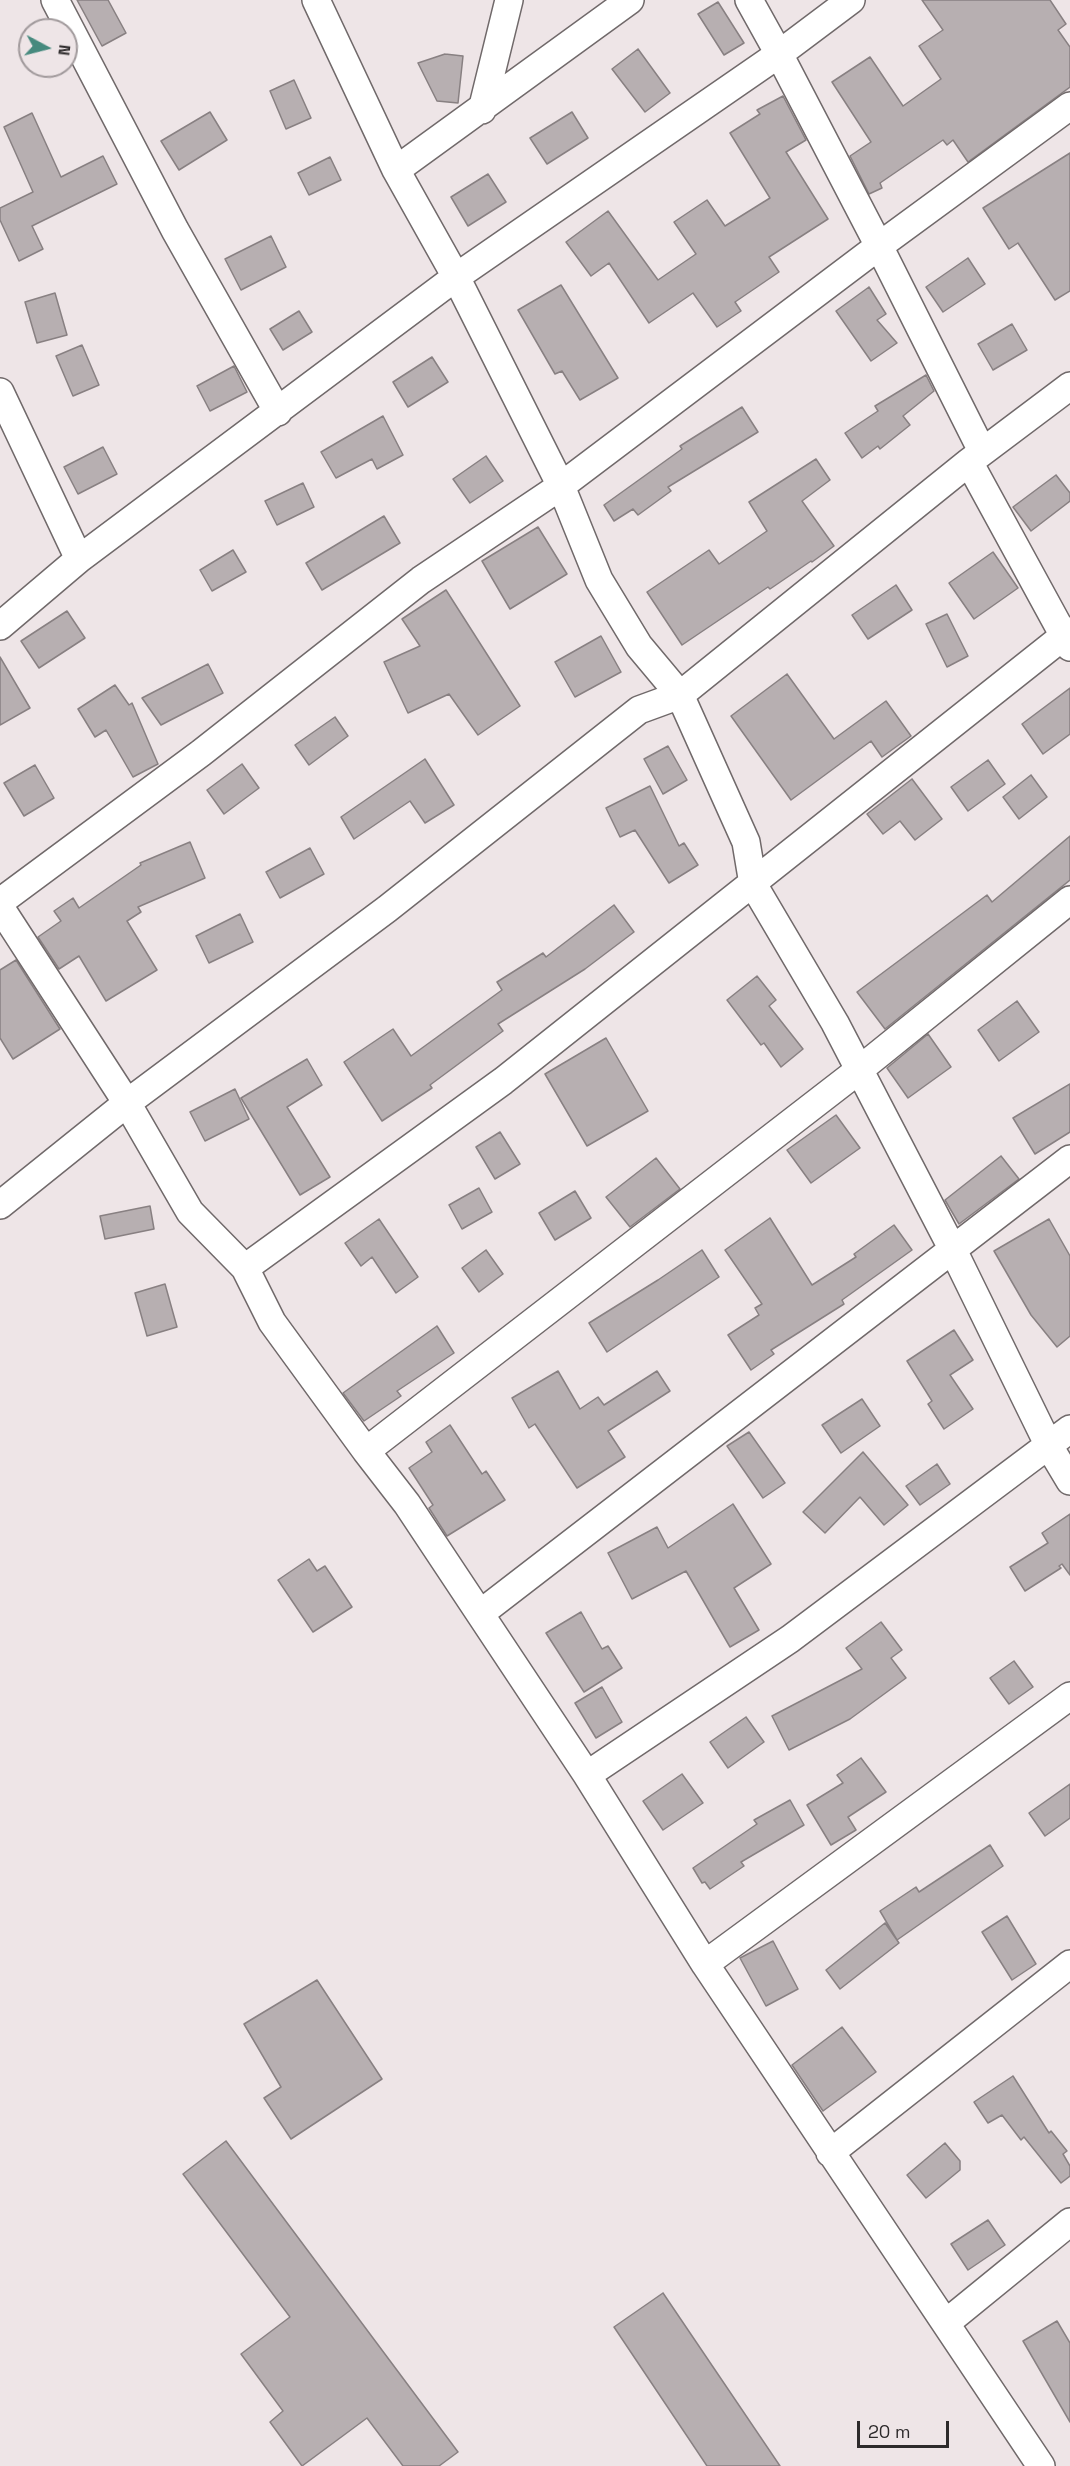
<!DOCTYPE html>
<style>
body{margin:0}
#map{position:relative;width:1070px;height:2466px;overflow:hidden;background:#eee5e7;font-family:"Space Grotesk",sans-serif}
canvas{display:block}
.north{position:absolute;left:18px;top:18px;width:60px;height:60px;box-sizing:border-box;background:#eee5e7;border:2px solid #a19a9c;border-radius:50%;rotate:97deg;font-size:16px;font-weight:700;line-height:24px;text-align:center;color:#2d2a2b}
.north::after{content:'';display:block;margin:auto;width:21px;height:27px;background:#468a7e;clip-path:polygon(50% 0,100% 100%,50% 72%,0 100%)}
.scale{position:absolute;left:857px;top:2421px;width:92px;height:27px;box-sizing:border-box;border:3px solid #2d2a2b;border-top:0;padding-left:8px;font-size:18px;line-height:21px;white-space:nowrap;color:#2d2a2b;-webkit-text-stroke:4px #eee5e7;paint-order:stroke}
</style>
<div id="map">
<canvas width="1070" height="2466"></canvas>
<div class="north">N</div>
<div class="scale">20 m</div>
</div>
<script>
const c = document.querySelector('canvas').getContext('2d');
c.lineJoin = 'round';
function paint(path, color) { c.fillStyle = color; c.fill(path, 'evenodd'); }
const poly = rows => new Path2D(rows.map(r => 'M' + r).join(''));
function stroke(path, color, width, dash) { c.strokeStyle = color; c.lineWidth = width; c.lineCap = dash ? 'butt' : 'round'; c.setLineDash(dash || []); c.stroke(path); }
const building = poly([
 [77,0,108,0,126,33,102,46,77,0],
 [922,0,1050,0,1066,24,1058,30,1070,47,1070,87,968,162,953,140,947,145,943,140,880,183,882,188,869,194,850,156,871,142,832,82,870,57,903,106,941,79,919,46,943,30,922,0],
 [718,2,744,43,724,55,698,14,718,2],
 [638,49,670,93,645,112,612,69,638,49],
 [445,54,463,56,458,103,437,101,418,63,445,54],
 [294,80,311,118,286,129,270,91,294,80],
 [783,96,806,140,786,152,828,219,769,257,779,272,735,302,741,311,717,327,693,293,649,323,609,263,591,276,566,242,608,211,658,280,696,254,674,222,707,200,725,226,770,198,730,133,760,114,757,110,783,96],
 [210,112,227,140,179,170,161,141,210,112],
 [572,112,588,138,547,164,530,138,572,112],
 [32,113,61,177,103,156,117,184,32,226,43,249,19,261,0,220,0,208,33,192,4,127,32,113],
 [1070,153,1070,291,1055,300,1018,243,1009,249,983,208,1070,153],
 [330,157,341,180,309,195,298,173,330,157],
 [488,174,506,202,468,226,451,197,488,174],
 [271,236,286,267,241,290,225,259,271,236],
 [968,258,985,284,943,312,926,287,968,258],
 [561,285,618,378,580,400,562,371,555,374,518,310,561,285],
 [869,287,886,314,877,320,897,343,871,361,836,311,869,287],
 [55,293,67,335,37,343,25,302,55,293],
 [299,311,312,332,283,350,270,329,299,311],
 [1012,324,1027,350,993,370,978,344,1012,324],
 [82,345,99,385,73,396,56,356,82,345],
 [432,357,448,382,408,407,393,382,432,357],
 [234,366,247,392,210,411,197,386,234,366],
 [926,375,934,391,903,416,910,425,880,449,878,446,862,458,845,433,878,411,875,406,926,375],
 [742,407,758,432,668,487,671,491,638,515,633,509,614,521,604,505,682,449,680,446,742,407],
 [383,416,403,455,377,469,372,459,336,478,321,452,383,416],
 [103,447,117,474,78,494,64,467,103,447],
 [486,456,503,481,470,503,453,479,486,456],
 [816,459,830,480,802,501,834,546,812,562,811,561,770,589,768,587,682,645,647,592,709,550,719,564,767,531,749,502,816,459],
 [1056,475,1070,493,1070,501,1031,531,1013,507,1056,475],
 [303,483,314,507,277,525,265,501,303,483],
 [384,516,400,543,322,590,306,563,384,516],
 [538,527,567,574,510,609,482,561,538,527],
 [233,550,246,572,212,591,200,570,233,550],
 [993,552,1018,588,974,619,949,583,993,552],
 [896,585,912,610,868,639,852,615,896,585],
 [446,590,520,706,478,735,449,694,408,713,384,662,420,646,402,619,446,590],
 [67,611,85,638,39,668,21,641,67,611],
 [947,614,968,656,947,667,926,624,947,614],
 [601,636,621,672,575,697,555,662,601,636],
 [0,657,30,708,0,725,0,657],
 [208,664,223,693,161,725,142,698,208,664],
 [787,674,834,739,886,701,911,736,882,757,871,741,791,800,731,716,787,674],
 [115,685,129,705,132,703,158,764,133,777,106,730,95,737,78,709,115,685],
 [1070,688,1070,734,1043,754,1022,724,1070,688],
 [335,717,348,736,309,765,295,745,335,717],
 [668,746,687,780,663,794,644,759,668,746],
 [425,759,454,805,425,823,410,801,354,839,341,817,425,759],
 [988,760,1005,784,968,811,951,787,988,760],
 [242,764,259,788,224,814,207,790,242,764],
 [35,765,54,798,24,816,4,783,35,765],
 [1031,775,1047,797,1019,819,1003,797,1031,775],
 [912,779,942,819,915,840,900,821,883,834,867,814,912,779],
 [650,786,679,846,684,843,698,865,669,883,635,830,620,837,606,808,650,786],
 [1070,836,1070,880,885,1029,857,992,987,895,992,902,1070,836],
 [190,842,205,878,138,907,141,912,127,921,157,970,106,1001,79,956,59,969,38,937,61,921,54,911,73,898,79,908,141,865,140,863,190,842],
 [310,848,324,874,280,898,266,872,310,848],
 [614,905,634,932,585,969,498,1024,503,1031,430,1085,432,1088,382,1121,344,1062,393,1029,411,1056,502,990,497,982,543,953,546,957,614,905],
 [240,914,253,942,209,963,196,936,240,914],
 [16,960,60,1029,13,1059,0,1038,0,970,16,960],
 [757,976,776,1000,769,1006,803,1049,781,1067,764,1043,761,1045,727,1000,757,976],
 [1017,1001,1039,1032,999,1061,978,1030,1017,1001],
 [928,1034,951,1067,908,1098,887,1068,928,1034],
 [606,1038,648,1111,587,1146,545,1074,606,1038],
 [307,1059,322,1085,287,1107,330,1177,300,1195,241,1098,307,1059],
 [1070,1084,1070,1132,1035,1154,1013,1118,1070,1084],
 [235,1089,249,1119,205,1141,190,1112,235,1089],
 [836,1115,860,1148,811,1183,787,1150,836,1115],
 [500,1132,520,1164,495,1179,476,1147,500,1132],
 [1001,1156,1019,1179,959,1224,945,1200,1001,1156],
 [656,1158,680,1189,630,1227,606,1197,656,1158],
 [479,1188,492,1212,462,1229,449,1205,479,1188],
 [575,1191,591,1218,555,1240,539,1213,575,1191],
 [150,1206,154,1229,105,1239,100,1216,150,1206],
 [770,1218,812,1285,856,1257,854,1254,894,1225,912,1250,842,1300,844,1304,771,1350,774,1354,751,1370,728,1335,759,1315,755,1308,762,1304,725,1250,770,1218],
 [379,1219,418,1277,396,1293,372,1257,361,1266,345,1243,379,1219],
 [1049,1219,1070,1256,1070,1336,1057,1347,1031,1315,994,1251,1049,1219],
 [486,1250,503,1274,479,1292,462,1268,486,1250],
 [702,1250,719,1277,607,1352,589,1323,658,1280,702,1250],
 [165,1284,177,1327,147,1336,135,1293,165,1284],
 [437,1326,454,1353,397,1391,401,1396,364,1421,343,1393,437,1326],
 [954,1330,973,1360,950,1375,973,1409,944,1429,928,1404,932,1401,907,1361,954,1330],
 [558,1371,580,1409,598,1397,604,1405,657,1371,670,1391,608,1431,625,1457,577,1488,535,1424,529,1428,512,1398,558,1371],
 [862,1399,880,1426,841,1453,822,1425,862,1399],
 [450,1425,482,1474,486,1471,505,1500,447,1536,429,1508,433,1505,409,1468,432,1452,426,1442,450,1425],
 [749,1432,785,1483,763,1498,727,1446,749,1432],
 [863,1452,908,1505,884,1525,860,1497,825,1533,803,1512,863,1452],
 [937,1464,950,1484,920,1505,906,1486,937,1464],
 [733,1504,771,1564,734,1588,759,1630,730,1647,686,1571,632,1599,608,1553,657,1527,668,1548,733,1504],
 [1070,1514,1070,1575,1062,1564,1059,1566,1061,1568,1025,1591,1010,1567,1048,1543,1042,1533,1070,1514],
 [309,1559,317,1571,325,1566,352,1607,313,1632,278,1580,309,1559],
 [581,1612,602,1649,608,1646,622,1668,584,1692,546,1633,581,1612],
 [881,1622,902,1650,891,1658,906,1678,850,1719,789,1750,772,1716,862,1669,846,1648,881,1622],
 [1014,1661,1033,1687,1009,1704,990,1678,1014,1661],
 [602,1687,622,1722,596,1738,575,1703,602,1687],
 [746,1717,764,1742,728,1768,710,1742,746,1717],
 [861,1758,886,1792,848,1817,856,1830,831,1845,807,1805,843,1783,837,1775,861,1758],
 [682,1774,703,1803,663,1830,643,1801,682,1774],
 [1070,1784,1070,1818,1045,1836,1029,1813,1070,1784],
 [790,1800,804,1825,741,1862,744,1866,710,1889,705,1882,702,1883,693,1868,757,1824,754,1820,790,1800],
 [990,1845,1003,1866,897,1940,880,1911,916,1887,919,1892,990,1845],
 [1007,1916,1036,1964,1012,1980,982,1932,1007,1916],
 [885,1923,899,1943,840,1989,826,1970,885,1923],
 [773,1941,798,1989,766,2006,740,1958,773,1941],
 [317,1980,382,2079,291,2139,264,2098,281,2087,244,2024,317,1980],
 [842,2027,876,2072,823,2111,792,2065,842,2027],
 [1013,2076,1049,2133,1051,2131,1067,2151,1063,2154,1070,2166,1070,2176,1061,2183,1024,2137,1021,2140,1002,2115,988,2123,974,2102,1013,2076],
 [226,2141,458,2452,439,2466,403,2466,367,2418,302,2466,270,2422,283,2411,241,2354,290,2317,183,2174,226,2141],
 [945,2143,960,2161,960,2170,926,2198,907,2175,945,2143],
 [988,2220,1005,2245,968,2270,951,2244,988,2220],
 [663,2293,780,2466,707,2466,614,2327,663,2293],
 [1057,2321,1070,2343,1070,2422,1023,2341,1057,2321]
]);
paint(building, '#b7afb1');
stroke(building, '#888082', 1.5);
const street = poly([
 [55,0,175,230,278,412],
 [316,0,396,170,456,277,561,486,599,580,639,646,680,695,746,842,753,884,835,1023,952,1248,1049,1446,1070,1481],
 [749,0,779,54,879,246,982,451],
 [482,110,509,0],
 [396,170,630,0],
 [0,392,79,559],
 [969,462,1070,647],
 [0,626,79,559,456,277,779,54,851,0],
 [0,902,201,753,421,580,561,486,879,246,1070,106],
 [0,907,127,1103,190,1212,245,1268,272,1322,366,1451,407,1504,587,1775,705,1964,1041,2466],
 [0,1205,127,1103,387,909,639,710,680,695,969,462,1070,386],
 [245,1268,503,1081,1070,631],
 [366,1451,859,1070,1070,900],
 [481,1613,1070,1159],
 [587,1775,790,1639,1070,1429],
 [705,1964,1070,1696],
 [830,2153,1070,1964],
 [946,2323,1070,2222]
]);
stroke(street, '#70696a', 30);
stroke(street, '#fff', 27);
</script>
